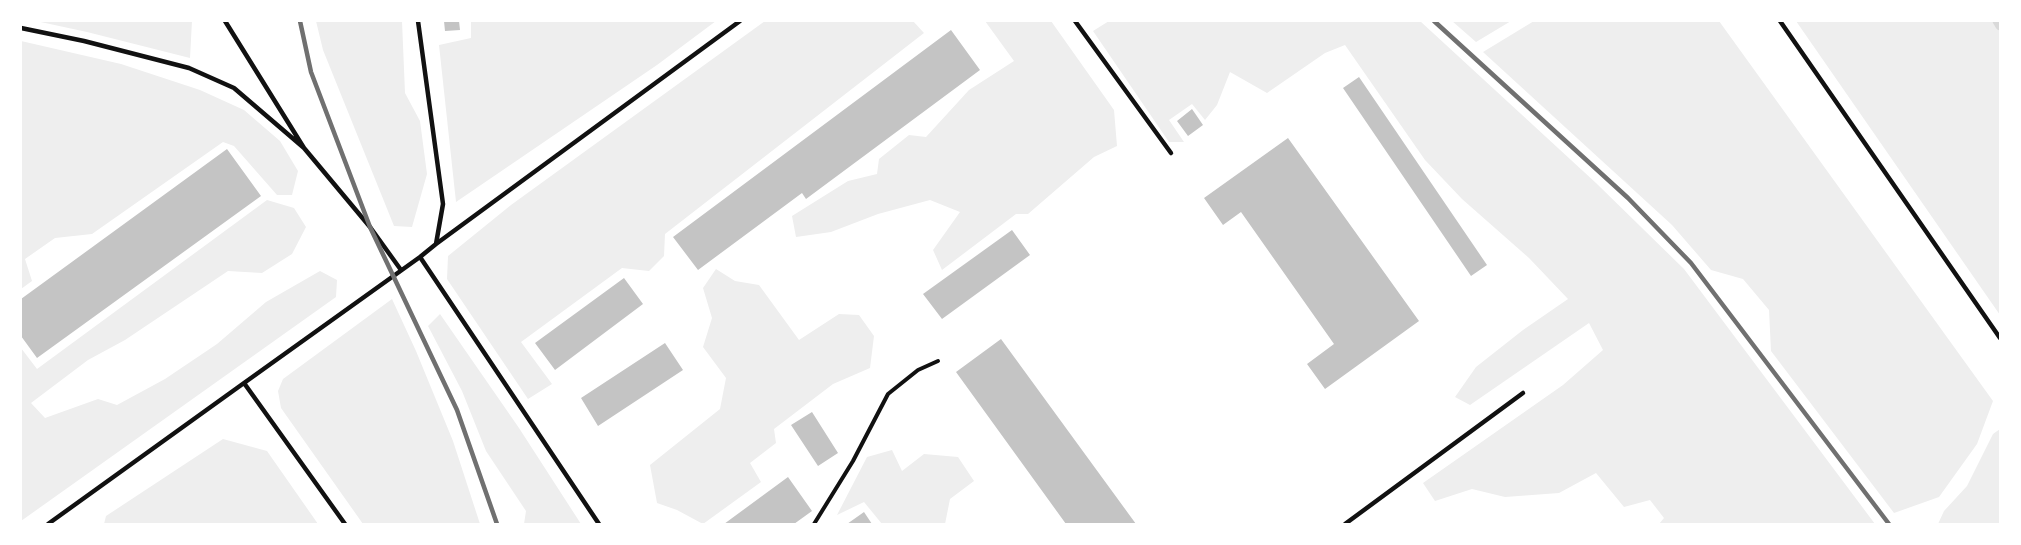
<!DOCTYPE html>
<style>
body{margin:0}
#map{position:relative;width:2021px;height:545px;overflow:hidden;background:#fff;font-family:"Nunito Sans",sans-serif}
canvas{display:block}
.frame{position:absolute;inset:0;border:22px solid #fff;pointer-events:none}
</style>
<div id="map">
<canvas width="2021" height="545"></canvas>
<div class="frame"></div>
</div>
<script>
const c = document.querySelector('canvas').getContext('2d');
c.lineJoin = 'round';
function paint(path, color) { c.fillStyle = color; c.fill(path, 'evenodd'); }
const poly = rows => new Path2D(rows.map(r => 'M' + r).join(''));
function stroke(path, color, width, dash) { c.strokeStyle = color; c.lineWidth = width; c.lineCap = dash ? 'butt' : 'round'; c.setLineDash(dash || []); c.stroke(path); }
paint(poly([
 [36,21,192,21,190,58,87,32],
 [316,21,402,21,405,93,420,121,427,174,412,227,394,226,323,50],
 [471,21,716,21,657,65,456,202,439,45,471,38],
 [765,21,913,21,924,33,665,234,664,256,649,271,622,268,521,342,552,384,528,399,447,279,448,256,511,205],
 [985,21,1051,21,1114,110,1117,146,1094,157,1028,214,1016,214,942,270,933,250,960,212,930,200,878,214,831,232,796,237,792,216,848,181,877,174,879,159,909,135,926,137,969,90,1014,61],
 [1109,21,1420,21,1596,183,1684,269,1875,524,1659,524,1664,518,1650,500,1624,507,1596,473,1559,493,1505,497,1472,489,1435,501,1423,483,1563,385,1603,350,1589,323,1470,405,1455,397,1476,367,1523,330,1568,299,1529,258,1462,199,1425,160,1345,45,1325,53,1267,93,1230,72,1217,105,1205,120,1192,104,1169,120,1184,142,1169,142,1093,31],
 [1452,21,1511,21,1476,42],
 [1534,21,1719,21,1993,401,1977,444,1939,497,1894,513,1771,351,1769,310,1743,279,1711,270,1672,225,1483,52],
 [1796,21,2000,21,2000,315],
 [21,41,121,64,200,90,244,110,280,141,298,171,292,195,277,195,234,146,223,142,92,234,55,238,25,259,32,281,21,289],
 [267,200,294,208,306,227,292,254,262,273,228,271,125,340,88,360,31,403,45,418,98,399,117,405,165,379,217,344,266,302,320,271,337,280,336,297,21,521,21,348,37,369],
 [716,269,735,281,759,285,799,340,839,314,859,315,874,336,870,368,833,384,774,429,776,443,750,463,761,482,703,524,677,510,657,503,650,465,720,409,726,378,703,347,712,318,703,288],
 [392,299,416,351,453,441,480,524,363,524,281,408,278,391,283,379],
 [440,314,519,428,581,524,524,524,526,511,486,451,462,391,428,326],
 [2000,429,2000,524,1938,524,1944,511,1967,486,1993,434],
 [223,439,267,451,318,524,104,524,106,516],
 [892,450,902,471,924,454,958,457,974,481,950,499,945,524,882,524,864,502,837,515,867,457]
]), '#eee');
stroke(poly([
 [1997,21,2000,26]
]), '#d9d9d9', 9);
paint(poly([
 [444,21,459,21,460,30,445,31],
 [951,30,980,70,806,199,802,193,698,270,673,237],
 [1359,77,1487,265,1471,276,1343,88],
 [1192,109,1203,125,1188,136,1177,121],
 [1288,138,1419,321,1325,389,1307,364,1334,344,1241,212,1223,225,1204,198],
 [227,149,261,196,37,358,21,336,21,299],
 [1012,230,1030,255,942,319,923,294],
 [624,278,643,304,555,370,535,343],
 [1001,339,1136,524,1066,524,956,372],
 [665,343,683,370,598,426,581,398],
 [812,412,838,453,818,466,791,425],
 [788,477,812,511,794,524,724,524],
 [864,512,872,524,847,524]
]), '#c4c4c4');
stroke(poly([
 [814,524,853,461,888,394,918,370,938,361]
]), '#111', 4);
stroke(poly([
 [225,21,304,148,370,227,401,270],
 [1075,21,1171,153],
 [1780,21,2000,338],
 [21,28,84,41,189,68,234,88,304,148],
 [436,244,740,21],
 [420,257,599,524],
 [244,383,420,257,436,244,443,204,418,21],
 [48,524,244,383,345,524],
 [1345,524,1523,393]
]), '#111', 4.5);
stroke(poly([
 [300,21,311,72,370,227,457,410,497,524],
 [1434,21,1628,198,1691,263,1889,524]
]), '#707070', 4.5);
</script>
